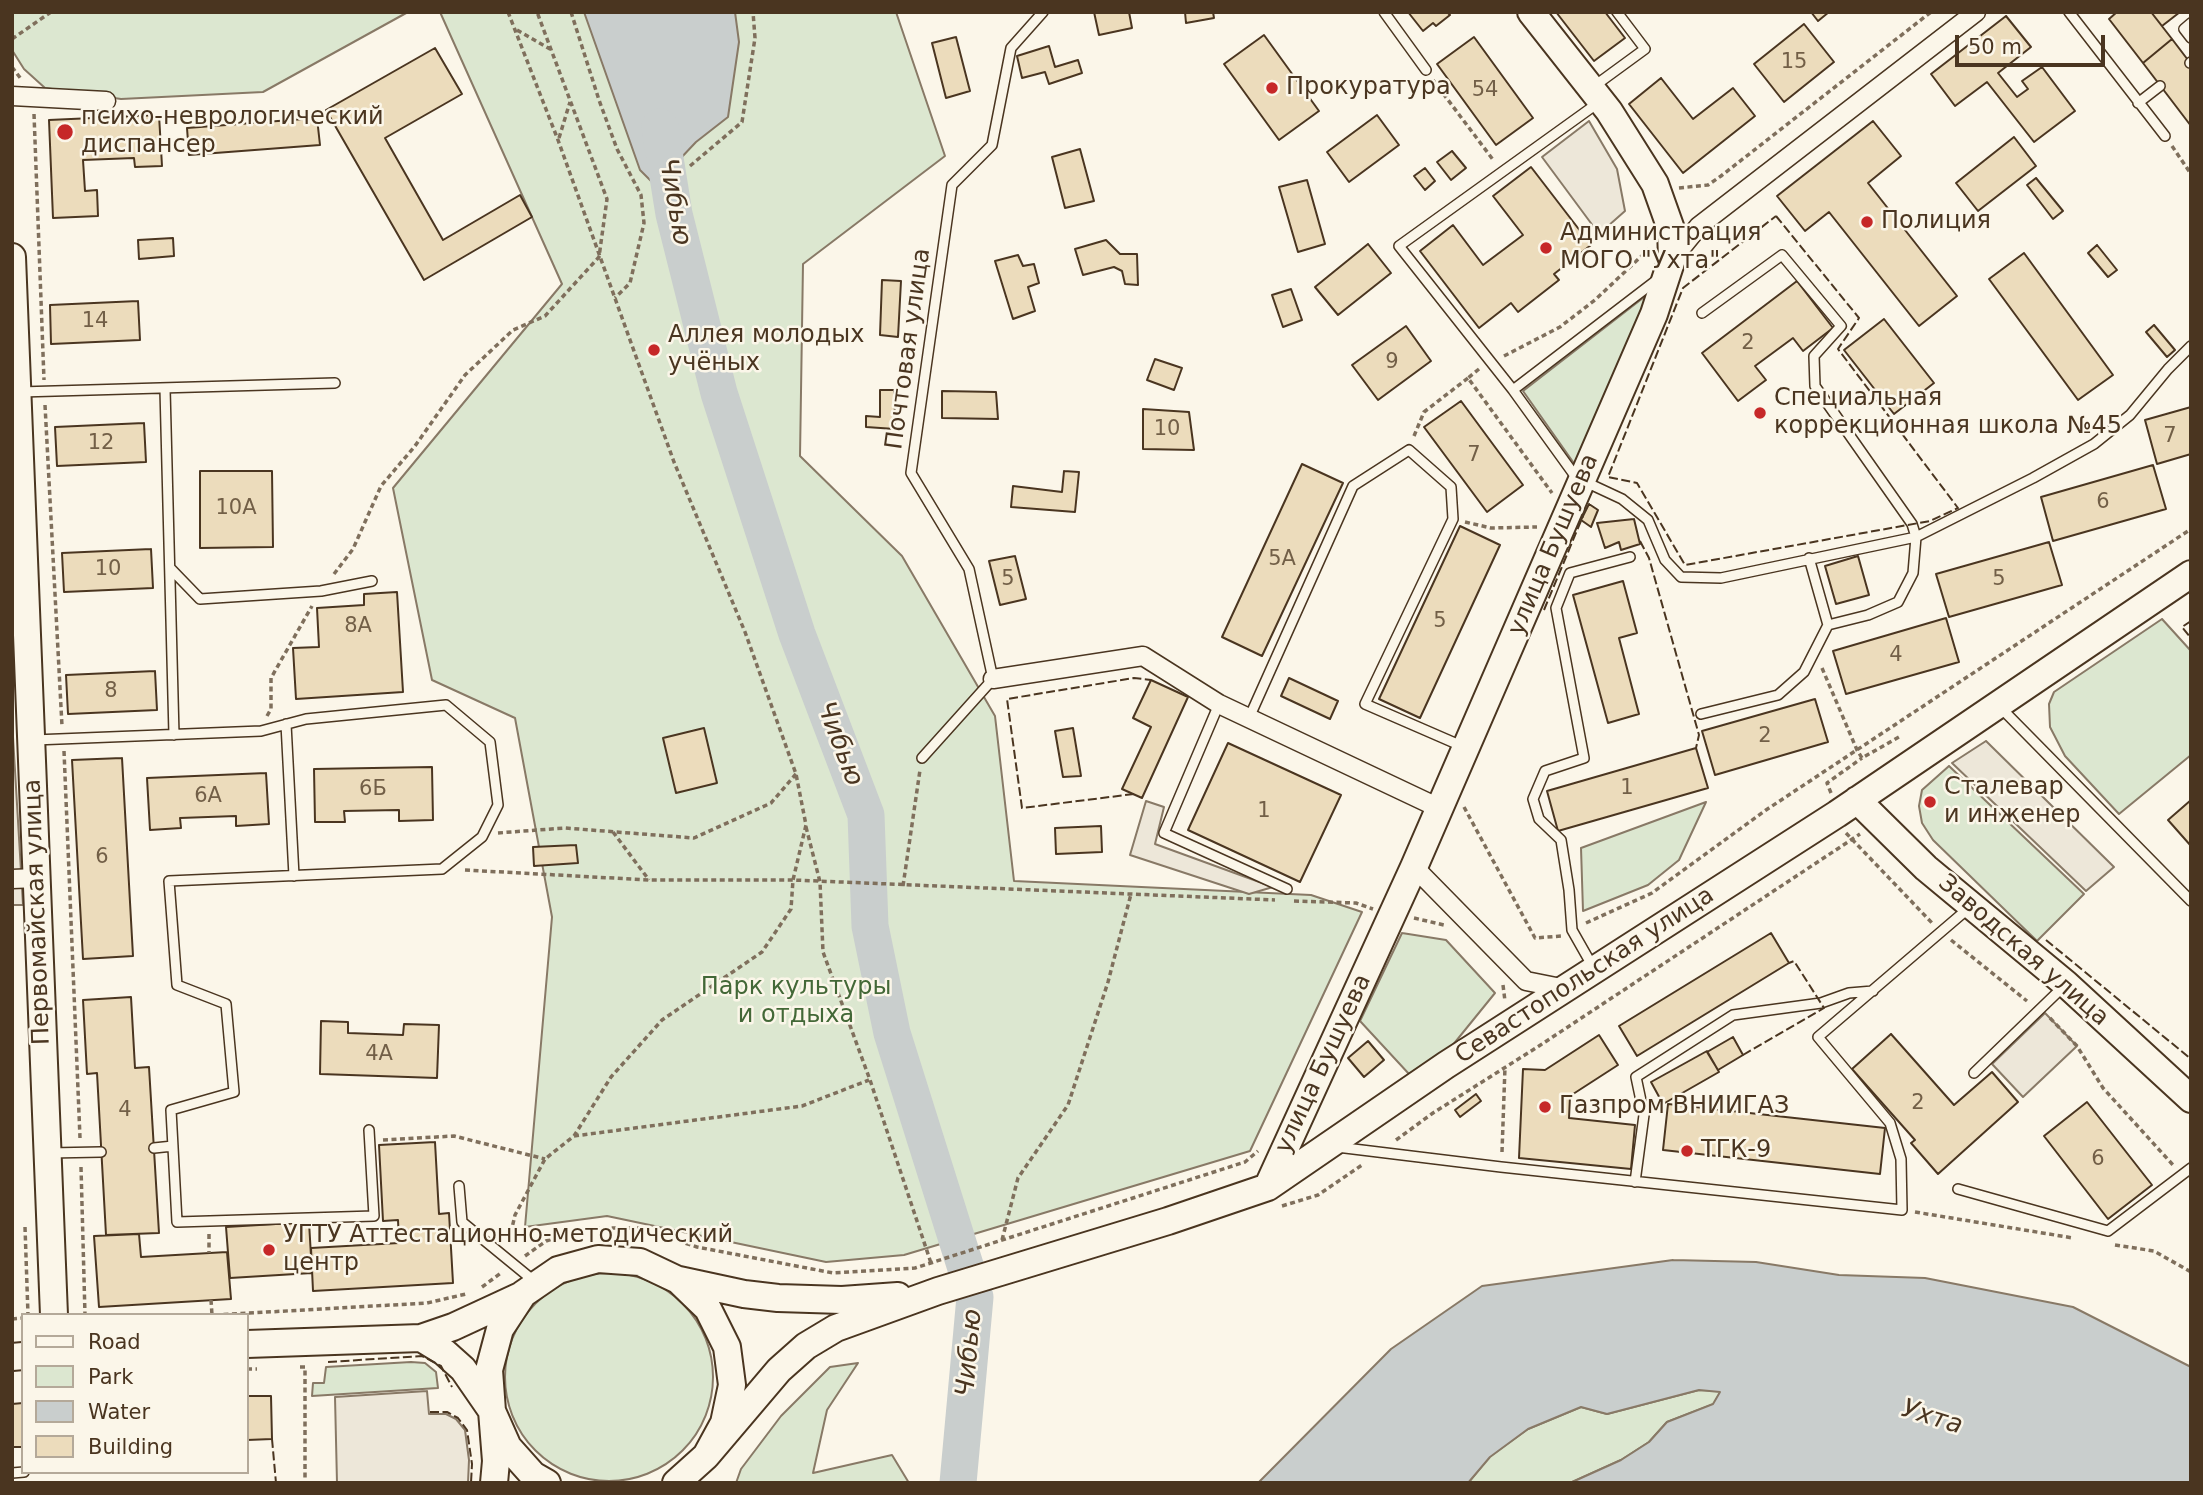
<!DOCTYPE html>
<meta charset="utf-8">
<style>
body{margin:0}
#map{position:relative;width:2203px;height:1495px;overflow:hidden;background:#fbf6e9;font-family:"DejaVu Sans",sans-serif}
canvas{display:block}
.frame{position:absolute;inset:0;border:14px solid #4a3520;pointer-events:none}
.legend{position:absolute;left:21px;top:1313px;width:228px;height:161px;box-sizing:border-box;background:#fbf6e9;border:2px solid #b4a999;margin:0;padding:9px 12px;list-style:none;font-size:21px;color:#4a3520}
.legend li{display:flex;align-items:center;gap:14px;height:35px}
.legend b{width:35px;border:2px solid #b4a999}
.scale{position:absolute;left:1955px;top:35px;width:150px;height:32px;box-sizing:border-box;border:4px solid #4a3520;border-top:0;padding-left:9px;font-size:21px;line-height:24px;white-space:nowrap;color:#4a3520;-webkit-text-stroke:5px #fbf6e9;paint-order:stroke}
</style>
<div id="map">
<canvas width="2203" height="1495"></canvas>
<div class="frame"></div>
<ul class="legend">
<li><b style="height:9px;background:#fbf6e9"></b>Road</li>
<li><b style="height:19px;background:#dce7d0"></b>Park</li>
<li><b style="height:19px;background:#c9cecd"></b>Water</li>
<li><b style="height:19px;background:#ecdcbc"></b>Building</li>
</ul>
<div class="scale">50 m</div>
</div>
<script>
const c = document.querySelector('canvas').getContext('2d');
c.lineJoin = 'round';
function paint(path, color) { c.fillStyle = color; c.fill(path, 'evenodd'); }
const poly = rows => new Path2D(rows.map(r => 'M' + r).join(''));
function stroke(path, color, width, dash) { c.strokeStyle = color; c.lineWidth = width; c.lineCap = dash ? 'butt' : 'round'; c.setLineDash(dash || []); c.stroke(path); }
function drawText(font, color, halo, rows, align = 'center') {
  c.font = font + ' "DejaVu Sans",sans-serif'; c.lineWidth = 5; c.setLineDash([]); c.textBaseline = 'middle'; c.strokeStyle = halo; c.fillStyle = color; for (const [text, x, y, turn = 0] of rows) {
    c.save(); c.translate(x, y); c.rotate((+turn || 0) * Math.PI / 180); c.textAlign = isNaN(turn) ? turn : align; if (halo) c.strokeText(text, 0, 0); c.fillText(text, 0, 0); c.restore();
  }
}
const green = poly([
 [12,12,408,12,263,92,121,99,45,88,24,69,12,50,12,12],
 [440,12,896,12,945,156,803,264,800,456,902,556,995,716,1014,881,1311,895,1362,912,1250,1151,904,1255,826,1262,607,1216,525,1227,552,917,515,718,432,680,393,488,562,284,440,12],
 [1652,291,1578,469,1523,391,1652,291],
 [2162,619,2191,651,2191,755,2119,814,2065,756,2050,727,2049,704,2054,692,2162,619],
 [1949,766,2084,894,2037,941,1933,840,1922,823,1919,806,1922,790,1949,766],
 [1706,802,1679,860,1648,885,1583,911,1581,848,1706,802],
 [1402,933,1446,940,1495,993,1452,1046,1409,1074,1360,1021,1402,933],
 '505 1377a104 104 0 1 1 208 0a104 104 0 1 1-208 0Z',
 [411,1362,425,1363,436,1372,438,1388,312,1396,313,1383,324,1383,326,1367,411,1362],
 [858,1363,827,1410,813,1473,892,1455,909,1483,736,1483,741,1469,781,1416,830,1367,858,1363],
 [1699,1390,1721,1391,1714,1404,1667,1422,1649,1442,1621,1460,1570,1483,1468,1483,1489,1457,1528,1429,1581,1407,1607,1414,1699,1390]
]);
paint(green, '#dce7d0');
stroke(green, '#887966', 2);
const parking = poly([
 [1589,121,1617,169,1625,211,1599,234,1542,157,1589,121],
 [12,720,23,905,12,905,12,720],
 [1986,741,2114,867,2086,891,1952,763,1986,741],
 [1146,801,1164,807,1155,844,1273,887,1249,894,1130,855,1146,801],
 [2045,1013,2077,1046,2023,1097,1992,1064,2045,1013],
 [427,1391,429,1414,446,1414,456,1419,465,1430,469,1460,468,1483,337,1483,335,1397,427,1391]
]);
paint(parking, '#ede7d9');
stroke(parking, '#887966', 2);
const water = poly([
 [584,12,735,12,739,42,728,117,696,142,679,160,681,172,654,184,640,170,584,12],
 [1673,1260,1756,1262,1839,1275,1925,1278,2073,1307,2191,1367,2191,1483,1570,1483,1621,1460,1649,1442,1667,1422,1713,1404,1720,1392,1699,1390,1607,1414,1581,1407,1528,1429,1490,1457,1468,1483,1258,1483,1391,1349,1482,1286,1673,1260]
]);
paint(water, '#c9cecd');
stroke(water, '#887966', 2);
stroke(poly([
 [660,127,674,214,719,393,797,634,866,815,870,926,892,1033,975,1297,958,1483]
]), '#c9cecd', 37);
const building = poly([
 [1094,12,1129,12,1132,28,1099,35,1094,12],
 [1185,12,1213,12,1214,18,1186,23,1185,12],
 [1408,12,1447,12,1450,15,1436,26,1433,23,1423,31,1408,12],
 [1556,12,1605,12,1625,38,1594,61,1556,12],
 [1811,12,1829,12,1818,21,1811,12],
 [2117,12,2151,12,2172,39,2143,63,2109,19,2117,12],
 [2151,12,2180,12,2162,26,2151,12],
 [2006,16,2031,47,1998,73,2017,97,2028,89,2022,81,2042,67,2075,111,2034,142,1987,82,1955,106,1931,74,2006,16],
 [1804,24,1834,62,1784,102,1754,64,1804,24],
 [1264,35,1319,111,1279,140,1224,64,1264,35],
 [956,37,970,91,946,98,932,43,956,37],
 [1474,37,1533,118,1496,145,1437,64,1474,37],
 [2172,39,2191,64,2191,126,2143,63,2172,39],
 [1049,46,1055,67,1078,60,1082,73,1049,84,1045,72,1022,78,1017,56,1049,46],
 [435,48,462,94,385,138,443,240,520,195,532,217,424,280,326,110,435,48],
 [1661,78,1693,119,1733,88,1755,116,1683,173,1629,104,1661,78],
 [159,115,162,166,135,167,134,158,83,160,85,191,97,190,98,216,53,218,49,120,159,115],
 [1377,115,1399,145,1349,182,1327,152,1377,115],
 [317,118,320,145,189,155,187,128,317,118],
 [1873,121,1901,156,1868,183,1957,296,1919,326,1829,212,1805,231,1777,196,1873,121],
 [2014,137,2036,166,1978,211,1956,183,2014,137],
 [1080,149,1094,201,1065,208,1052,157,1080,149],
 [1452,151,1466,168,1451,180,1437,162,1452,151],
 [1531,167,1591,245,1554,274,1559,280,1518,312,1511,303,1479,328,1420,251,1453,225,1483,265,1523,235,1493,196,1531,167],
 [1425,168,1435,181,1425,190,1414,176,1425,168],
 [2036,178,2063,211,2053,219,2027,185,2036,178],
 [1307,180,1325,244,1298,252,1279,187,1307,180],
 [173,238,174,256,139,259,138,240,173,238],
 [1106,240,1120,254,1137,254,1138,285,1125,284,1122,271,1114,267,1083,275,1075,249,1106,240],
 [1368,244,1391,273,1338,315,1315,287,1368,244],
 [2097,245,2117,270,2108,277,2088,253,2097,245],
 [2024,253,2113,375,2078,400,1989,279,2024,253],
 [1018,255,1023,266,1034,264,1039,283,1028,287,1035,311,1013,319,995,261,1018,255],
 [882,280,901,281,898,337,880,335,882,280],
 [1797,281,1833,328,1803,351,1793,338,1755,366,1766,380,1738,401,1702,353,1797,281],
 [1291,289,1302,320,1283,327,1272,295,1291,289],
 [138,301,140,340,51,344,50,305,138,301],
 [1884,319,1934,383,1894,414,1844,350,1884,319],
 [2154,325,2175,350,2167,357,2146,332,2154,325],
 [1406,326,1431,361,1378,400,1352,365,1406,326],
 [1155,359,1182,368,1174,390,1147,380,1155,359],
 [880,390,894,390,895,429,866,427,866,416,880,417,880,390],
 [942,391,996,392,998,419,942,418,942,391],
 [1461,401,1523,485,1487,512,1424,427,1461,401],
 [2191,407,2191,454,2157,464,2145,420,2191,407],
 [1143,409,1189,412,1194,450,1143,449,1143,409],
 [144,423,146,462,57,466,55,427,144,423],
 [1302,464,1343,483,1262,656,1222,637,1302,464],
 [2153,465,2166,509,2053,541,2041,497,2153,465],
 [200,471,272,471,273,547,200,548,200,471],
 [1064,471,1079,472,1075,512,1011,507,1013,486,1062,492,1064,471],
 [1589,504,1598,510,1591,527,1581,520,1589,504],
 [1634,519,1640,544,1621,550,1619,542,1605,548,1597,523,1634,519],
 [1460,526,1500,545,1420,718,1379,699,1460,526],
 [2049,542,2062,585,1949,617,1936,574,2049,542],
 [151,549,153,588,64,592,62,553,151,549],
 [1015,556,1026,599,1000,605,989,561,1015,556],
 [1858,556,1869,595,1836,604,1825,566,1858,556],
 [1623,581,1637,633,1619,638,1639,714,1608,723,1573,595,1623,581],
 [397,592,403,692,296,699,293,648,319,647,317,608,364,605,364,594,397,592],
 [1946,618,1959,662,1846,694,1833,651,1946,618],
 [155,671,157,710,68,714,66,675,155,671],
 [1289,678,1338,701,1330,719,1281,696,1289,678],
 [1151,680,1188,697,1142,798,1122,789,1151,727,1133,718,1151,680],
 [1815,699,1828,742,1715,775,1702,731,1815,699],
 [704,728,717,783,676,793,663,738,704,728],
 [1073,728,1081,776,1063,777,1055,731,1073,728],
 [1228,743,1341,795,1300,882,1188,830,1228,743],
 [1696,748,1708,788,1558,831,1547,791,1696,748],
 [122,758,133,956,83,959,72,760,122,758],
 [432,767,433,820,399,821,399,810,344,811,345,822,315,822,314,769,432,767],
 [266,773,269,824,236,826,236,816,180,818,181,828,150,830,147,778,266,773],
 [2191,800,2191,846,2168,820,2191,800],
 [1101,826,1102,852,1056,854,1055,828,1101,826],
 [576,845,578,863,534,866,533,847,576,845],
 [1771,933,1789,963,1637,1056,1619,1026,1771,933],
 [131,997,135,1068,149,1067,159,1233,106,1235,97,1073,87,1074,83,1000,131,997],
 [321,1021,348,1022,348,1033,403,1035,404,1024,439,1025,437,1078,320,1074,321,1021],
 [1891,1034,1954,1105,1992,1072,2018,1102,1938,1174,1911,1143,1915,1140,1852,1069,1891,1034],
 [1599,1035,1618,1065,1570,1096,1569,1118,1635,1125,1631,1169,1519,1158,1523,1069,1545,1070,1599,1035],
 [1733,1037,1743,1055,1718,1070,1707,1052,1733,1037],
 [1368,1041,1384,1060,1364,1077,1348,1058,1368,1041],
 [1707,1051,1719,1072,1663,1104,1651,1082,1707,1051],
 [1476,1094,1481,1101,1460,1117,1455,1110,1476,1094],
 [2087,1102,2152,1185,2108,1219,2044,1136,2087,1102],
 [1668,1104,1885,1128,1880,1174,1663,1150,1668,1104],
 [435,1142,439,1214,449,1213,453,1283,313,1291,311,1248,399,1243,398,1220,383,1221,379,1145,435,1142],
 [309,1222,312,1273,230,1278,226,1227,309,1222],
 [139,1234,141,1257,227,1252,231,1299,99,1307,94,1236,139,1234],
 [247,1396,271,1396,272,1439,247,1440,247,1396],
 [23,1403,23,1447,12,1447,12,1404,23,1403]
]);
paint(building, '#ecdcbc');
stroke(building, '#4a3520', 2);
const lane = poly([
 [1384,12,1426,70],
 [2069,12,2165,136],
 [2191,23,2184,29,2191,38],
 [2190,63,2191,62],
 [1593,87,1645,49,1617,12],
 [2138,103,2160,86],
 [1702,313,1782,255,1841,326,1814,356,1815,386,1912,524,1916,537,1913,573,1898,602,1868,615,1828,625,1809,558],
 [165,389,174,735],
 [1513,390,1399,246,1598,103],
 [20,392,335,383],
 [1585,478,1592,485,1622,499,1648,520,1665,560,1681,577,1721,578,1916,537,2033,478,2094,444,2130,415,2168,369,2191,346],
 [1578,480,1513,390,1658,279],
 [170,568,200,599,321,591,372,581],
 [1219,704,1164,833,1287,889],
 [1999,706,2191,901],
 [1701,714,1778,695,1804,672,1828,625],
 [1249,718,1353,486,1409,450,1451,487,1453,519,1365,704,1464,747],
 [286,724,294,876],
 [34,740,261,731,306,719,446,705,490,742,498,805,482,837,442,869,169,881,177,985,226,1004,234,1092,171,1110,177,1222,374,1216,369,1130],
 [922,758,993,679,969,569,911,473,952,185,992,145,1011,48,1043,12],
 [1593,967,1572,930,1569,890,1561,840,1539,819,1533,799,1545,771,1584,758,1556,608,1570,573,1630,557],
 [1974,1073,2064,986],
 [1337,1147,1501,1167,1902,1210,1901,1159,1890,1123,1818,1037,1970,907],
 [154,1148,173,1146],
 [49,1153,101,1152],
 [1635,1182,1644,1115,1636,1077,1733,1015,1821,1003,1849,993,1873,991],
 [459,1186,462,1222,534,1281],
 [1958,1189,2108,1231,2191,1168],
 [12,1473,24,1472]
]);
const street = poly([
 [12,96,106,101],
 [1672,259,1699,226,1976,12],
 [993,679,1143,656,1219,704,1439,808],
 [1414,867,1526,981,1566,989],
 [12,879,37,878]
]);
const secondary = poly([
 [12,257,54,1315],
 [1857,800,1926,868,2066,984,2191,1099],
 [1268,1186,1414,867,1654,314,1672,259,1671,229,1655,184,1609,111,1531,12],
 [679,1280,744,1294,778,1298,842,1300,898,1296],
 [421,1338,444,1352,463,1369,492,1411,496,1461,494,1483],
 [247,1344,421,1338,453,1327,520,1296],
 [12,1357,23,1356],
 [706,1456,779,1370,806,1346,836,1328,938,1291,1168,1221,1268,1187,1446,1065,1837,814,2191,574],
 [547,1483,533,1475,508,1447,492,1411,489,1370,500,1329,523,1294,558,1270,598,1259,640,1262,678,1280,708,1309,727,1347,732,1385,724,1423,706,1456,676,1483]
]);
stroke(lane, '#4a3520', 12);
stroke(street, '#4a3520', 21);
stroke(secondary, '#4a3520', 30);
stroke(poly([
 [508,12,558,140,674,462,745,632,796,774,806,825,793,880,791,909,762,952,662,1020,611,1077,574,1136,545,1159,515,1215,509,1241],
 [571,12,599,100,617,149,641,195,644,223,630,283,615,298],
 [517,30,550,49],
 [12,39,51,12],
 [12,67,21,79],
 [1433,80,1494,161],
 [34,114,44,380],
 [559,138,570,102],
 [2172,146,2191,174],
 [690,166,742,122,755,38,753,12],
 [1679,188,1708,185,1721,176,1931,12],
 [1504,356,1560,327,1595,300,1649,249],
 [1479,369,1468,378,1552,493],
 [45,405,62,726],
 [1414,436,1424,412,1468,378],
 [1465,522,1491,528,1537,527],
 [334,574,353,549,381,486,415,446,465,375,513,330,545,316,599,257,607,199,537,12],
 [1822,668,1857,750,1862,758,1899,737],
 [267,716,271,709,271,678,312,606],
 [64,751,80,1138],
 [1831,793,1827,783,1862,758],
 [1464,807,1535,938,1561,936],
 [806,827,820,882,823,952,870,1080,931,1263],
 [613,832,649,880],
 [498,833,565,828,694,838,771,803,796,774],
 [1846,833,1933,924],
 [465,870,649,880,793,880,1275,900],
 [903,886,920,770],
 [1294,901,1356,903,1373,909],
 [1414,918,1444,925],
 [1586,923,1652,893,1766,810,2191,529],
 [1951,940,2027,1001],
 [1503,985,1505,1001],
 [2050,1018,2077,1046,2103,1088,2173,1165],
 [574,1136,802,1106,869,1080],
 [383,1140,454,1136,545,1159],
 [1396,1140,1433,1113,1539,1046,1860,834],
 [1502,1152,1505,1067],
 [81,1167,85,1315],
 [1282,1206,1318,1195,1362,1165],
 [1915,1212,2073,1238],
 [25,1227,28,1315],
 [209,1234,209,1253],
 [1002,1240,1018,1178,1068,1105,1108,982,1131,894],
 [2115,1245,2154,1251,2191,1272],
 [525,1256,546,1241,586,1228,640,1228,697,1247,833,1273,915,1268,1245,1162,1258,1151],
 [482,1287,501,1273],
 [211,1300,212,1315],
 [215,1315,427,1303,466,1294],
 [12,1319,23,1318],
 [300,1367,305,1367,305,1483],
 [247,1369,257,1369]
]), '#7f6f5c', 3.5, [5, 3.5]);
stroke(lane, '#fbf6e9', 9);
stroke(street, '#fbf6e9', 18);
stroke(secondary, '#fbf6e9', 26);
stroke(poly([
 [1776,216,1859,318,1838,349,1958,508,1930,521,1685,565,1637,483,1608,477,1683,288,1776,216],
 [1640,541,1649,558,1699,735,1696,748],
 [1544,610,1583,516],
 [2191,621,2182,627,2191,638],
 [1134,794,1022,808,1007,699,1134,678,1151,680],
 [2046,940,2191,1059],
 [1743,1055,1824,1008,1794,961,1789,963],
 [328,1362,422,1356,441,1366,452,1387],
 [430,1412,447,1412,458,1418,467,1430,472,1464,471,1483],
 [272,1439,276,1483]
]), '#4a3520', 2, [9, 3.5]);
for (const [x, y, r, color] of [
 [1272,88,7,"#c62828"],
 [65,132,9,"#c62828"],
 [1867,222,7,"#c62828"],
 [1546,248,7,"#c62828"],
 [654,350,7,"#c62828"],
 [1760,413,7,"#c62828"],
 [1930,802,7,"#c62828"],
 [1545,1107,7,"#c62828"],
 [1687,1151,7,"#c62828"],
 [269,1250,7,"#c62828"]
]) { const dot = new Path2D(); dot.arc(x, y, r, 0, 2 * Math.PI); c.fillStyle = color; c.fill(dot); stroke(dot, '#fbf6e9', 2.5); }
drawText('21px', '#725f47', null, [
 ["15",1794,63],
 ["54",1485,91],
 ["14",95,322],
 ["2",1748,344],
 ["9",1392,363],
 ["10",1167,430],
 ["7",2170,437],
 ["12",101,444],
 ["7",1474,456],
 ["6",2103,503],
 ["10А",236,509],
 ["5А",1282,560],
 ["10",108,570],
 ["5",1008,580],
 ["5",1999,580],
 ["5",1440,622],
 ["8А",358,627],
 ["4",1896,656],
 ["8",111,692],
 ["2",1765,737],
 ["1",1627,789],
 ["6Б",373,790],
 ["6А",208,797],
 ["1",1264,812],
 ["6",102,858],
 ["4А",379,1055],
 ["2",1918,1104],
 ["4",125,1111],
 ["6",2098,1160]
]);
drawText('24px', '#4a3520', '#fbf6e9', [
 ["Прокуратура",1286,88],
 ["психо-неврологический",81,118],
 ["диспансер",81,146],
 ["Полиция",1881,222],
 ["Администрация",1560,234],
 ["МОГО \"Ухта\"",1560,262],
 ["Аллея молодых",668,336],
 ["учёных",668,364],
 ["Специальная",1774,399],
 ["коррекционная школа №45",1774,427],
 ["Сталевар",1944,788],
 ["и инженер",1944,816],
 ["Газпром ВНИИГАЗ",1559,1107],
 ["ТГК-9",1701,1151],
 ["УГТУ Аттестационно-методический",283,1236],
 ["центр",283,1264]
], 'left');
drawText('24px', '#4a3520', '#fbf6e9', [
 ["Почтовая улица",909,349,-82],
 ["улица Бушуева",1554,545,-67],
 ["Первомайская улица",38,912,-92],
 ["Заводская улица",2023,951,41],
 ["Севастопольская улица",1585,976,-33],
 ["улица Бушуева",1324,1064,-65]
]);
drawText('24px', '#436837', '#fbf6e9', [
 ["Парк культуры",796,988],
 ["и отдыха",796,1016]
]);
drawText('italic 26px', '#4a3520', '#fbf6e9', [
 ["Чибью",674,202,80],
 ["Чибью",839,744,69],
 ["Чибью",970,1353,-85],
 ["Ухта",1932,1418,17]
]);
</script>
